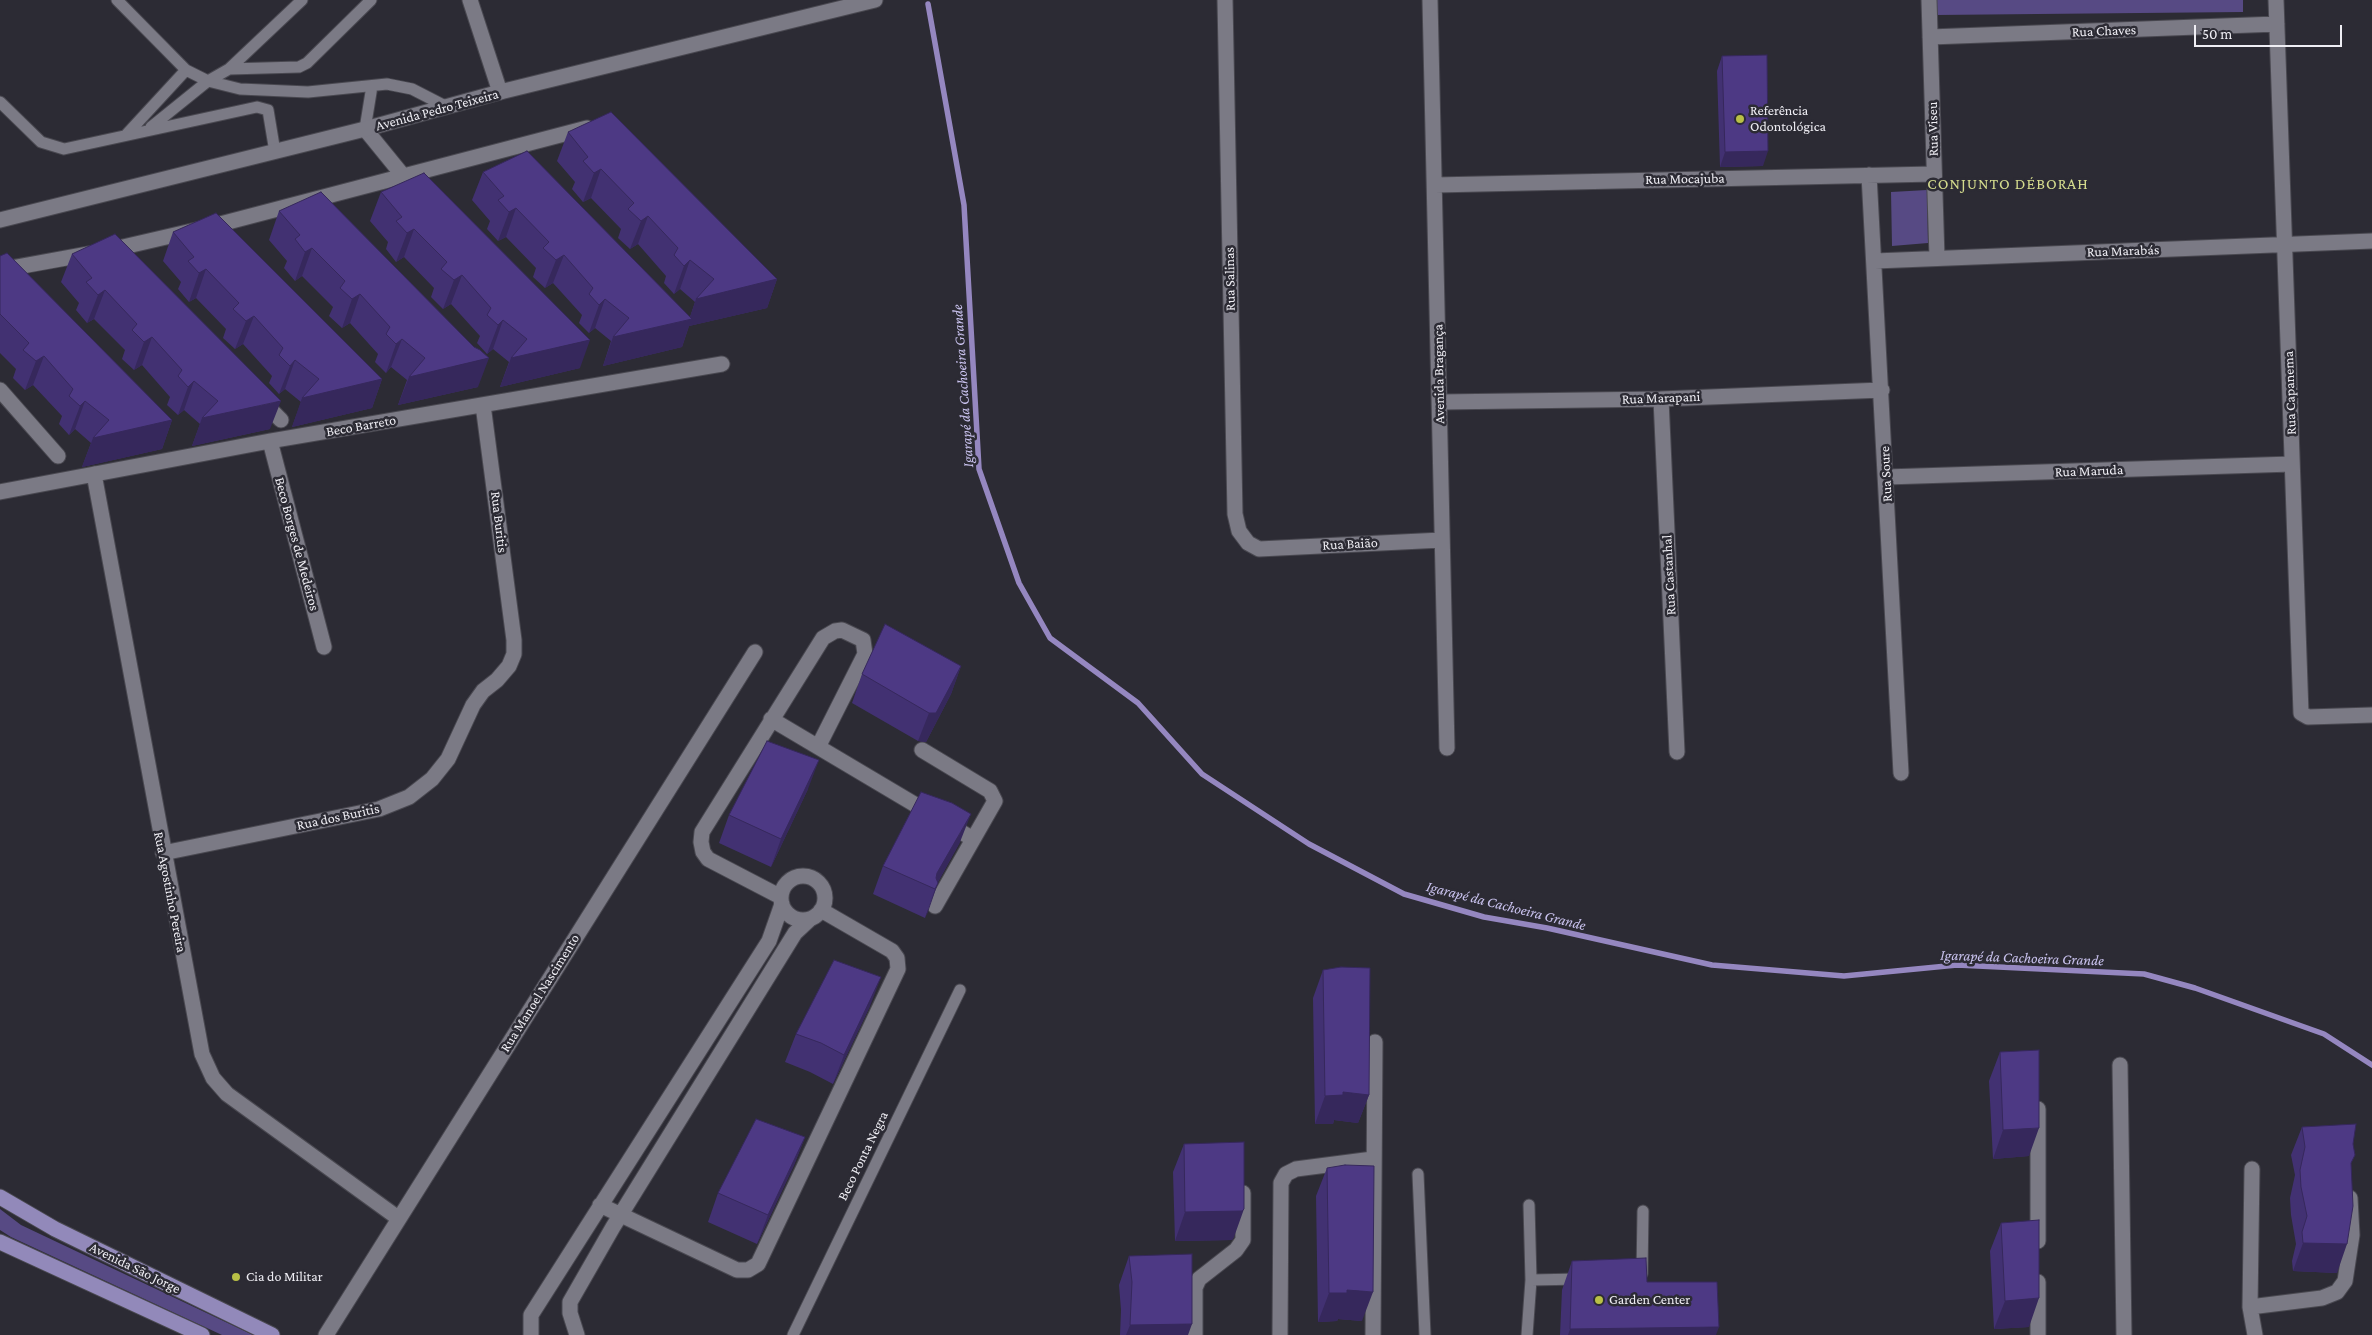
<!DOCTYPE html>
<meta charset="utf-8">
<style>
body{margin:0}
#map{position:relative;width:2372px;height:1335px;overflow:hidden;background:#2c2b34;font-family:"Crimson Pro",serif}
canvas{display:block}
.scale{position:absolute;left:2194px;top:25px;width:148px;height:22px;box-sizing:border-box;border:2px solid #efeef4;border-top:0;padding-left:6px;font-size:15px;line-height:18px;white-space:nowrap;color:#efeef4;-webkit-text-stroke:4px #2c2b34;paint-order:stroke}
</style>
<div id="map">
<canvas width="2372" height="1335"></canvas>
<div class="scale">50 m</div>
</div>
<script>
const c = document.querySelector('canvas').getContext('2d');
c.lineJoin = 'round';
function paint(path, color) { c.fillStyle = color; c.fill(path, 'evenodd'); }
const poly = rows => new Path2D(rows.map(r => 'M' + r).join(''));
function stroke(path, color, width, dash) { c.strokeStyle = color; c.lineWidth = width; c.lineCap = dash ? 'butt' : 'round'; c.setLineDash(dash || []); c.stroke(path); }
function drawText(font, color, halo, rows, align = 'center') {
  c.font = font + ' "Crimson Pro",serif'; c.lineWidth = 5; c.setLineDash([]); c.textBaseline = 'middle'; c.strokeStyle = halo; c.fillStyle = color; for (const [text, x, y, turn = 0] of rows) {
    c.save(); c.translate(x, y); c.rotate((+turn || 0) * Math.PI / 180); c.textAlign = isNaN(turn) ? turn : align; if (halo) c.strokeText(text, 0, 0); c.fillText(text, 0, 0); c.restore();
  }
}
paint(poly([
 [1935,0,2243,0,2243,12,1936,15],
 [1927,190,1928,243,1892,246,1891,192],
 [0,1209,21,1225,253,1335,222,1335,11,1237,0,1230]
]), '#574a84');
stroke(poly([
 [928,4,964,205,979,469,1019,583,1050,638,1138,703,1202,774,1309,844,1404,894,1484,917,1547,928,1712,965,1844,976,1957,965,2144,974,2195,988,2324,1034,2372,1065]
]), '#9587c0', 5.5);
const lane = poly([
 [117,0,186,70,208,81,240,89,308,92,387,84,412,89,447,107],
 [229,69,299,67,307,63,371,0],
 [0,102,41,142,64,149,257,107,268,110,275,152],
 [151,127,208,81,229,69,302,0],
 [365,129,372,86],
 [126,135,186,70],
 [1418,1174,1425,1335],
 [1529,1205,1531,1280],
 [1642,1274,1643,1211],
 [793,1335,960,990],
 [1527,1335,1531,1280,1579,1279]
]);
const street = poly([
 [470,0,500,92],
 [1225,0,1235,514,1239,531,1248,543,1259,549,1442,540],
 [1430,0,1447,748],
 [1929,0,1937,258],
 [2276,0,2301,713,2308,717,2372,715],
 [1930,37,2277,24],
 [365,129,409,183],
 [1869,175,1901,773],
 [1435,185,1934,174],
 [1875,261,2372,241],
 [0,270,110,250,205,228,587,128],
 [0,390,58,456],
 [1661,399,1677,752],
 [262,401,281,420],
 [1440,402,1661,399,1882,390],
 [270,441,324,647],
 [94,474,202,1054,213,1078,227,1094,398,1218],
 [1886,477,2292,464],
 [0,492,270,441,722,364],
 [771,719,973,839],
 [922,750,990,791,995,801,935,906],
 [163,853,379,809,409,797,432,779,448,759,473,705,483,691,497,680,509,666,514,654,514,640,483,405],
 '781 898a22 22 0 1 1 44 0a22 22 0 1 1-44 0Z',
 [781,897,708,859,703,852,701,842,702,832,823,638,835,631,842,630,863,640,865,654,818,747],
 [2120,1065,2124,1335],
 [600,1205,737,1270,748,1270,758,1264,898,969,897,958,892,951,821,910],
 [2038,1241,2038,1109],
 [2250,1307,2252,1169],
 [326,1335,755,652],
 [531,1335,531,1315,769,941,782,904],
 [577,1335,570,1313,570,1302,613,1227,795,933,810,919],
 [1195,1335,1195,1288,1199,1279,1236,1250,1243,1240,1243,1193],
 [1280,1335,1281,1183,1286,1174,1296,1169,1373,1159],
 [1373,1335,1375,1042],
 [2038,1335,2038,1282],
 [2255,1335,2250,1307,2322,1298,2337,1292,2345,1281,2352,1235,2350,1198]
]);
const secondary = poly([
 [0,220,365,129,500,92,875,0]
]);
const primary = poly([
 [0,1197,55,1229,272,1335],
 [0,1242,202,1335]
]);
stroke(lane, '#494850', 13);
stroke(street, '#494850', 17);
stroke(secondary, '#494850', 17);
stroke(primary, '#494850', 17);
stroke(lane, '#7b7a85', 11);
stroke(street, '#7b7a85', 15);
stroke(secondary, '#7b7a85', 15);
stroke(primary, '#9289ba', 15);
paint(poly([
 [1722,56,1763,166,1720,167,1717,71],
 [568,132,777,279,767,308,689,326,682,347,603,366,611,341,595,328,589,333,579,323,582,315,553,283,545,288,533,277,536,268,506,237,498,241,487,229,490,221,472,200,483,172,690,317,695,302,680,289,674,294,664,283,666,276,638,244,630,249,618,238,621,229,591,198,583,202,572,189,575,182,557,161],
 [381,192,580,368,500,387,509,362,493,349,487,354,477,343,480,336,451,304,443,309,431,297,434,288,404,257,396,262,386,249,388,242,370,221],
 [279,211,478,387,398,405,407,380,391,367,386,373,375,362,378,354,350,323,342,328,329,316,333,307,302,276,295,281,284,268,287,261,269,240],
 [173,232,382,379,372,408,292,427,301,402,285,389,279,394,269,383,272,376,243,344,235,349,223,338,226,329,196,298,189,302,178,289,181,282,163,261],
 [72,254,270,429,192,446,200,424,184,410,178,415,167,405,170,397,142,365,134,370,122,359,125,350,94,319,87,323,76,310,79,303,61,282],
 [0,256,172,420,162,449,82,467,91,443,75,429,69,435,59,424,62,416,33,385,25,390,13,378,16,369,0,353],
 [961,666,951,694,926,742,918,741,852,703,862,674],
 [808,789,771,867,719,843,729,815],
 [960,842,938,882,938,883,925,918,873,894,883,866],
 [1323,970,1369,1095,1358,1123,1334,1120,1333,1124,1315,1124,1313,998],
 [870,1006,833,1084,810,1072,785,1062,796,1034],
 [2000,1052,2029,1156,1993,1159,1989,1081],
 [2302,1127,2351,1166,2337,1273,2293,1271,2292,1261,2296,1244,2291,1215,2290,1198,2295,1175,2291,1155],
 [805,1137,794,1165,757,1244,708,1222,718,1193],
 [1184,1144,1234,1237,1232,1240,1175,1241,1173,1172],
 [1327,1168,1362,1321,1338,1319,1337,1321,1318,1322,1316,1196],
 [2001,1223,2029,1327,1994,1329,1990,1251],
 [1129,1256,1188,1335,1120,1335,1121,1310,1119,1285],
 [1572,1261,1647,1282,1716,1335,1560,1335,1562,1290]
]), '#423172');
paint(poly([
 [1768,151,1763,166,1720,167,1725,152],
 [601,169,591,198,583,202,594,173],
 [516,208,506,237,498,241,509,212],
 [648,216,638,244,630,249,641,221],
 [414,229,404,257,396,262,407,233],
 [312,248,302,276,295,281,305,252],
 [564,255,553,283,545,288,556,260],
 [690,260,680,289,674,294,684,266],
 [206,269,196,298,189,302,199,273],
 [462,275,451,304,443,309,454,280],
 [777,279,767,308,689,326,682,347,603,366,613,337,689,320,696,299],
 [105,290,94,319,87,323,98,295],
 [360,294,350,323,342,328,352,299],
 [605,299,595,328,589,333,599,305],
 [254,316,243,344,235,349,246,321],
 [503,320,493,349,487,354,498,325],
 [152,337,142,365,134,370,144,342],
 [402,339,391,367,386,373,396,344],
 [590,340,580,368,500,387,511,358],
 [44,356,33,385,25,390,36,361],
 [489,358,478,387,398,405,409,377],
 [295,360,285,389,279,394,290,366],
 [382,379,372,408,292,427,302,398],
 [194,381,184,410,178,415,188,387],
 [85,401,75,429,69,435,80,406],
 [281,401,270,429,192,446,202,418],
 [172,420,162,449,82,467,93,438],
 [961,666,951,694,926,742,918,741,929,713],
 [819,760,808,789,771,867,781,839],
 [971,814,960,842,934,889,937,873],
 [938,883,928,912,925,918,935,889],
 [881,977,870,1006,833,1084,844,1055],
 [1343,1092,1369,1095,1358,1123,1334,1120,1333,1124,1315,1124,1325,1096],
 [2039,1128,2029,1156,1993,1159,2003,1130],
 [805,1137,794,1165,757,1244,768,1215],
 [1244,1209,1234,1237,1232,1240,1175,1241,1185,1212],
 [2303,1243,2347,1244,2337,1273,2293,1271],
 [1347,1290,1373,1292,1362,1321,1338,1319,1337,1321,1318,1322,1329,1293],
 [2039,1298,2029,1327,1994,1329,2005,1301],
 [1192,1324,1188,1335,1126,1335,1130,1325],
 [1719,1327,1716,1335,1568,1335,1570,1329]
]), '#36285c');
const building = poly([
 [1767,55,1768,151,1725,152,1722,56,1767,55],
 [611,112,777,279,696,299,714,279,690,260,684,266,674,255,678,248,648,216,641,221,628,209,634,203,601,169,594,173,583,161,588,157,568,132,611,112],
 [527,151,692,319,613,337,629,318,605,299,599,305,589,294,593,288,564,255,556,260,543,248,549,242,516,208,509,212,498,200,504,196,483,172,527,151],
 [424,173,590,340,511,358,527,339,503,320,498,325,487,315,491,308,462,275,454,280,441,269,447,262,414,229,407,233,396,221,402,217,381,192,424,173],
 [321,192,474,347,480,350,489,358,409,377,425,358,402,339,396,344,386,334,390,327,360,294,352,299,340,288,345,281,312,248,305,252,295,239,300,235,279,211,321,192],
 [216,213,382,379,302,398,319,379,295,360,290,366,279,355,283,348,254,316,246,321,233,309,239,303,206,269,199,273,188,261,194,257,173,232,216,213],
 [115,234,281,401,202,418,218,401,194,381,188,387,178,376,182,370,152,337,144,342,132,330,137,324,105,290,98,295,86,282,92,278,72,254,115,234],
 [7,253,172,420,93,438,109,420,85,401,80,406,69,396,73,389,44,356,36,361,23,350,29,343,0,314,0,256,7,253],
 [885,624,961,666,936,713,929,713,862,674,885,624],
 [767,741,819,760,781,839,729,815,767,741],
 [921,792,952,803,971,814,937,873,936,878,938,883,935,889,883,866,921,792],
 [834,960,881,977,844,1055,821,1043,796,1034,834,960],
 [1341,967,1370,968,1369,1095,1343,1092,1343,1095,1325,1096,1323,970,1341,967],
 [2039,1050,2039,1128,2003,1130,2000,1052,2039,1050],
 [756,1119,805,1137,768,1215,718,1193,756,1119],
 [2356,1124,2353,1144,2355,1155,2351,1163,2353,1206,2347,1244,2303,1243,2302,1232,2307,1216,2301,1187,2300,1170,2305,1147,2302,1127,2356,1124],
 [1244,1142,1244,1209,1242,1211,1185,1212,1184,1144,1244,1142],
 [1345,1165,1374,1166,1373,1292,1347,1290,1347,1293,1329,1293,1327,1168,1345,1165],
 [2039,1220,2039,1298,2005,1301,2001,1223,2039,1220],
 [1192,1254,1192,1324,1130,1325,1132,1282,1129,1256,1192,1254],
 [1646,1258,1647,1282,1717,1282,1719,1327,1570,1329,1572,1261,1646,1258]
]);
paint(building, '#4d3984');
stroke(building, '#36285c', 1);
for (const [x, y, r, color] of [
 [1740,119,5,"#b9c046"],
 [236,1277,5,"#b9c046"],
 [1599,1300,5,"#b9c046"]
]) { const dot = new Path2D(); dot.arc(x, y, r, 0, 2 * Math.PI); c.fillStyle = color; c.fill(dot); stroke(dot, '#2c2b34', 2); }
drawText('14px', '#efeef4', '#2c2b34', [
 ["Rua Chaves",2104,31,-2],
 ["Avenida Pedro Teixeira",437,110,-15],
 ["Rua Viseu",1933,129,-91],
 ["Rua Mocajuba",1685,179,-1],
 ["Rua Marabás",2123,251,-2],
 ["Rua Salinas",1230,279,-91],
 ["Avenida Bragança",1439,374,-91],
 ["Rua Capanema",2290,393,-92],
 ["Rua Marapani",1661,398,-2],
 ["Beco Barreto",361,426,-10],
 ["Rua Maruda",2089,471,-2],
 ["Rua Soure",1886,474,-93],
 ["Rua Buritis",499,522,83],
 ["Beco Borges de Medeiros",297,544,75],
 ["Rua Baião",1350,544,-3],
 ["Rua Castanhal",1669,575,-93],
 ["Rua dos Buritis",338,817,-12],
 ["Rua Agostinho Pereira",170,892,79],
 ["Rua Manoel Nascimento",540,993,-58],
 ["Beco Ponta Negra",863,1156,-64],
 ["Avenida São Jorge",135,1268,26]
]);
drawText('14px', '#efeef4', '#2c2b34', [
 ["Referência",1750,111],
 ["Odontológica",1750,127],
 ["Cia do Militar",246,1277],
 ["Garden Center",1609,1300]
], 'left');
drawText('italic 15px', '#c9c2ee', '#2c2b34', [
 ["Igarapé da Cachoeira Grande",963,386,-94],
 ["Igarapé da Cachoeira Grande",1506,906,14],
 ["Igarapé da Cachoeira Grande",2022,958,2]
]);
c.letterSpacing = '1px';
drawText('16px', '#d4db8d', '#2c2b34', [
 ["CONJUNTO DÉBORAH",2008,184]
]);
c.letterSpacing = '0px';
</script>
